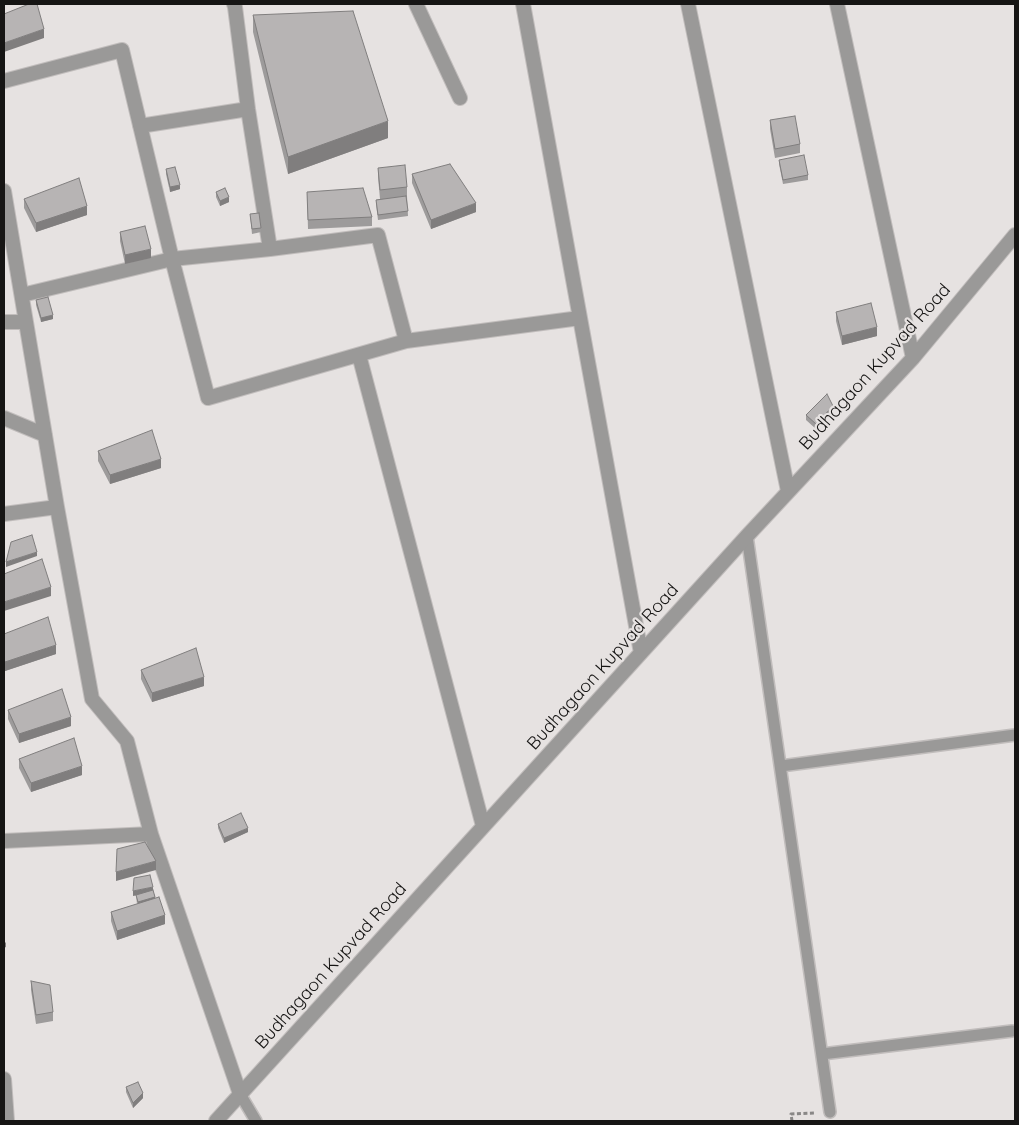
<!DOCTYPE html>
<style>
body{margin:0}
#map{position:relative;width:1019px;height:1125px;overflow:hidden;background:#e6e2e1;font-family:Quicksand,sans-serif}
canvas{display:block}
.frame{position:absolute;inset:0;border:5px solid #161514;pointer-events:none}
</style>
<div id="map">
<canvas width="1019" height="1125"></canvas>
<div class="frame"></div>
</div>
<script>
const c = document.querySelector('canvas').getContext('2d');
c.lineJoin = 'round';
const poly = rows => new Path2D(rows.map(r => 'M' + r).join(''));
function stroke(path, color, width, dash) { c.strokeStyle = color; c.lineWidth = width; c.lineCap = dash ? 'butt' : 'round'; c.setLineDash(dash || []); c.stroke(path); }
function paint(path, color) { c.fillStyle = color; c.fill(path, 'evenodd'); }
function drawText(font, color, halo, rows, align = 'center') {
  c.font = font + ' Quicksand,sans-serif'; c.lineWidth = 4.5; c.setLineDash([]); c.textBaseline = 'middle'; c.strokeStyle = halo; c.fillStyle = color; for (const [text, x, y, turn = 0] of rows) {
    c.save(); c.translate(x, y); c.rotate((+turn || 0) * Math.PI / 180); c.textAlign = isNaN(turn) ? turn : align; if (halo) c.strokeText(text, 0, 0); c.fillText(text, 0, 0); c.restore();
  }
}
const service = poly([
 [747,536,830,1112],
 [781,766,1015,735],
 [822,1054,1012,1031],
 [240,1094,256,1121]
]);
const minor = poly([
 [234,4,235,7,248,109,270,249],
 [416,4,460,98],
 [523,4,580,318],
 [688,4,788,491],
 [837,4,913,358],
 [4,81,122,50,172,259,270,249,378,235,406,341,208,398,172,259,22,295],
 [140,126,248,109],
 [4,191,57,507,92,699,127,741,151,834,240,1094],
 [4,322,26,322],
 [406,341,580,318,641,653],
 [359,355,483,826],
 [4,418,45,435],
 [4,514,57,507],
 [4,841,151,834],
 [4,1079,7,1121],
 [216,1121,747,536,913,358,1015,235]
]);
stroke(service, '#c1bdbc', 14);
stroke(minor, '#c1bdbc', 16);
stroke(poly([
 [792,1121,791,1114,814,1113]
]), '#898786', 3, [4, 2.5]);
stroke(service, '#9a9998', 11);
stroke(minor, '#9a9998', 14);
paint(poly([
 [253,15,388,138,288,174,253,32],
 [770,120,800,144,800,153,775,158,770,129],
 [779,160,808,175,808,180,783,184,779,164],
 [378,168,407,187,407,196,408,216,378,220,376,204,376,200,380,199,378,177],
 [166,169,180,189,170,192,166,174],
 [412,174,476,212,431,229,412,183],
 [216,192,229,202,220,206,216,197],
 [307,192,372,217,372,226,308,229],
 [24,199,87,215,36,232,24,208],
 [250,214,261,228,261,232,252,234],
 [120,232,151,258,125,264,120,241],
 [36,300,53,319,41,322,36,305],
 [836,312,877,336,842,345,836,321],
 [833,410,816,429,806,420,806,415],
 [98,451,161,468,110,484,98,461],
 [4,634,56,654,5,671,4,669],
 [141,670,204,686,152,702,141,679],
 [8,710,71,726,19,743,8,719],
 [19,759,82,775,31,792,19,768],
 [218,824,248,832,224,843,218,828],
 [153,891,165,924,117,940,111,921,111,912,137,904,136,895,133,896],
 [31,981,53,1012,53,1021,36,1024,31,990],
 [126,1087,143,1098,133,1108,126,1092]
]), '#9d9b9b');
paint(poly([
 [44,29,44,38,4,52,4,43],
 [388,121,388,138,288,174,288,157],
 [180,185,180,189,170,192,170,187],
 [229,197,229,202,220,206,220,201],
 [476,203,476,212,431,229,431,220],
 [87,206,87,215,36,232,36,223],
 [151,249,151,258,125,264,125,255],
 [53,315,53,319,41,322,41,318],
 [877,327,877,336,842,345,842,336],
 [833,406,833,410,816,429,816,424],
 [161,459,161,468,110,484,110,475],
 [37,552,37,556,6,567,6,562],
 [51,587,51,596,4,611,4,602],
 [56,645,56,654,5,671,5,662],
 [204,677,204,686,152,702,152,693],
 [71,717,71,726,19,743,19,734],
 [82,766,82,775,31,792,31,783],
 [248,828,248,832,224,843,224,838],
 [156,861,156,870,116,881,116,872],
 [153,887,153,892,133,896,133,891],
 [155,897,155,902,138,906,138,902],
 [165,915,165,924,117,940,117,931],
 [6,942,6,947,4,948,4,944],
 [143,1093,143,1098,133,1108,133,1103]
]), '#807e7e');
const building = poly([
 [29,4,37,4,44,29,4,43,4,14,29,4],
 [353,11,388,121,288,157,253,15,353,11],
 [795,116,800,144,775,149,770,120,795,116],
 [804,155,808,175,783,180,779,160,804,155],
 [450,164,476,203,431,220,412,174,450,164],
 [405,165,407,187,380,190,378,168,405,165],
 [175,167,180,185,170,187,166,169,175,167],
 [79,178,87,206,36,223,24,199,79,178],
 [225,188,229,197,220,201,216,192,225,188],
 [363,188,372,217,308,220,307,192,363,188],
 [406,196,408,211,378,215,376,200,406,196],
 [259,213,261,228,252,229,250,214,259,213],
 [145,226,151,249,125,255,120,232,145,226],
 [48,297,53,315,41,318,36,300,48,297],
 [871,303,877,327,842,336,836,312,871,303],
 [827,394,833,406,816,424,806,415,827,394],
 [152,430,161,459,110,475,98,451,152,430],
 [32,535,37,552,6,562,11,542,32,535],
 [42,559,51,587,4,602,4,574,42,559],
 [48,617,56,645,5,662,4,660,4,634,48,617],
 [196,648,204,677,152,693,141,670,196,648],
 [62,689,71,717,19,734,8,710,62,689],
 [74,738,82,766,31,783,19,759,74,738],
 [241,813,248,828,224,838,218,824,241,813],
 [145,842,156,861,116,872,117,849,145,842],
 [150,875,153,887,133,891,134,878,150,875],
 [153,890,155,897,138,902,136,895,153,890],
 [159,897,165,915,117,931,111,912,159,897],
 [31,981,50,985,53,1012,36,1015,31,981],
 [138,1082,143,1093,133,1103,126,1087,138,1082]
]);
paint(building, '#b7b4b4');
stroke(building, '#807e7e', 1);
drawText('18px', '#161514', '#e6e2e1', [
 ["Budhagaon Kupvad Road",875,367,-48],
 ["Budhagaon Kupvad Road",603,667,-48],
 ["Budhagaon Kupvad Road",331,966,-48]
]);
</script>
